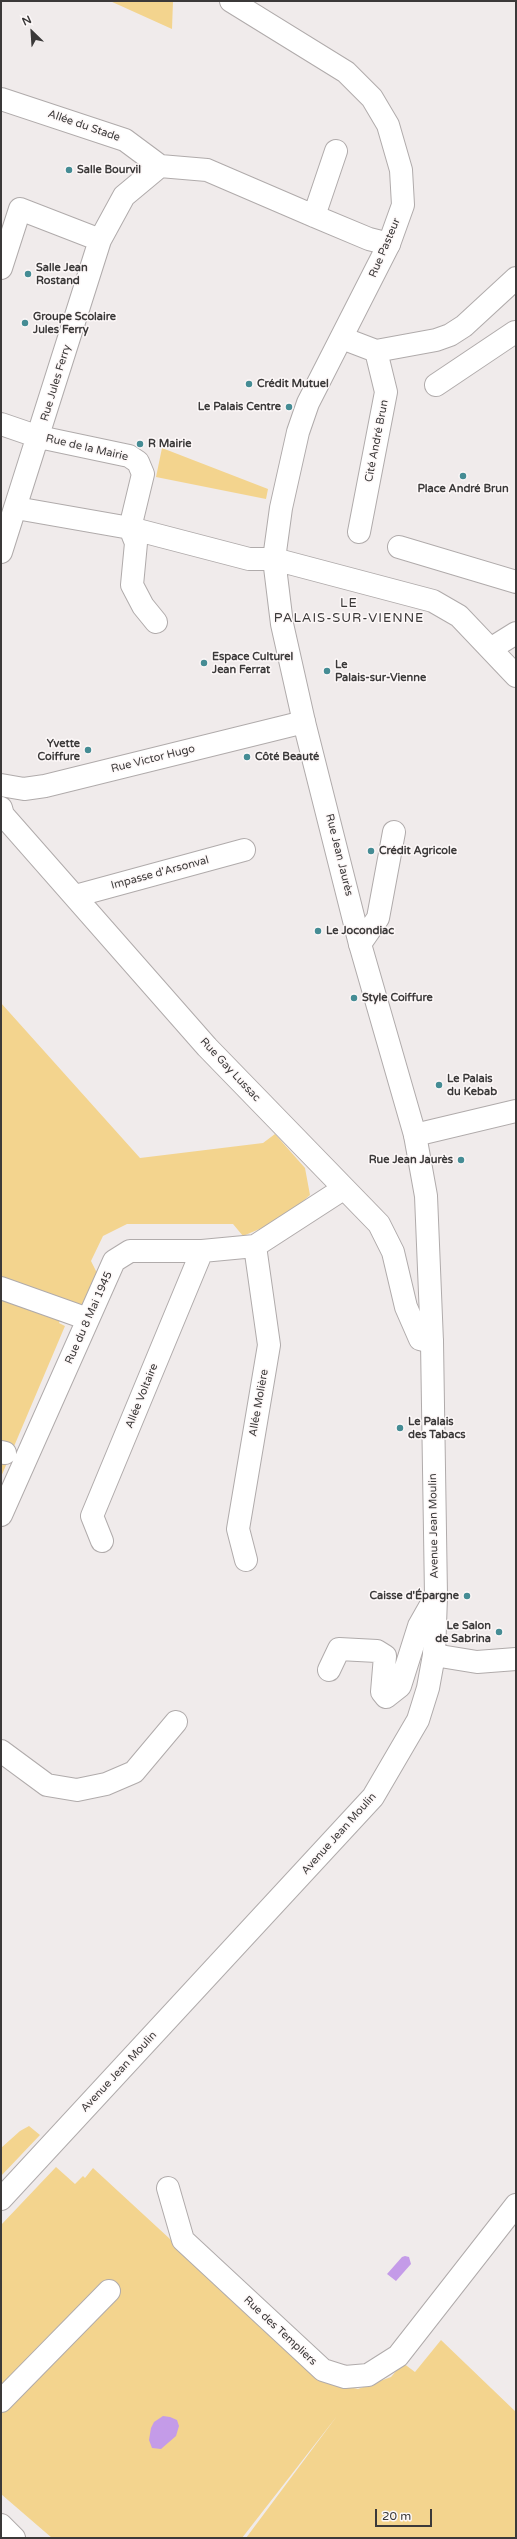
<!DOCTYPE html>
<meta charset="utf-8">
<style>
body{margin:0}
#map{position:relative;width:517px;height:2539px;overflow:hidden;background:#f0ebeb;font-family:"Varela Round",sans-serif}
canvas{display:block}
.frame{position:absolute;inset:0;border:2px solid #3b3939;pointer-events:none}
.north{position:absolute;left:12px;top:12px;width:40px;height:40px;-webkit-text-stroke:3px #fdf8f8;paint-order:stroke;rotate:335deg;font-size:11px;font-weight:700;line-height:16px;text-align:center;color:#3b3939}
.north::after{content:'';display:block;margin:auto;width:14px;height:18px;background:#3b3939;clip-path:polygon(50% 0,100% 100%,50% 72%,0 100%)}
.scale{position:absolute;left:375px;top:2509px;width:57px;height:18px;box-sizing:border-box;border:2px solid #3b3939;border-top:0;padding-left:5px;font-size:12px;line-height:14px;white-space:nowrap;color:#3b3939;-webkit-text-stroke:3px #fdf8f8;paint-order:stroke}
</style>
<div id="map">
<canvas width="517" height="2539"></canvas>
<div class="frame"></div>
<div class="north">N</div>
<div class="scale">20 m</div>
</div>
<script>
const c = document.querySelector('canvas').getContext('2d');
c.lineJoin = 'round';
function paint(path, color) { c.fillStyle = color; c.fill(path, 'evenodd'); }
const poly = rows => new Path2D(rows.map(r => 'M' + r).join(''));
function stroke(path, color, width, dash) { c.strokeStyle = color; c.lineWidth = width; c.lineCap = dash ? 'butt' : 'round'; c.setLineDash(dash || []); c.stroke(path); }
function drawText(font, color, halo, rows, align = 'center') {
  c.font = font + ' "Varela Round",sans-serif'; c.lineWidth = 3; c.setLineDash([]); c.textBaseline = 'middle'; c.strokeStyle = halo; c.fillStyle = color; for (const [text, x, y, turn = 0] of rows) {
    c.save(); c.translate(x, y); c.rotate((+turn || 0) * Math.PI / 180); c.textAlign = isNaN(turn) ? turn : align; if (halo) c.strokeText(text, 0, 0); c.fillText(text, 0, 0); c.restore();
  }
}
paint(poly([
 [110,1,173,1,172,29],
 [162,448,268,489,266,499,156,477],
 [1,1003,140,1158,263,1143,275,1134,305,1168,310,1195,283,1219,243,1236,233,1224,127,1224,103,1236,91,1261,98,1275,81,1307,65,1307,59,1323,65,1326,1,1477],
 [29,2126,40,2135,1,2176,1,2148,20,2131],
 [56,2167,75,2184,83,2176,85,2178,93,2168,324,2381,358,2389,391,2377,403,2363,415,2372,441,2340,516,2412,516,2538,246,2538,337,2416,242,2538,52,2538,1,2494,1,2225]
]), '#f3d48e');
paint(poly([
 [405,2256,409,2257,411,2264,396,2281,387,2274,402,2257],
 [163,2416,170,2417,177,2420,179,2426,176,2436,161,2449,152,2448,149,2440,151,2428,154,2422]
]), '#c49be8');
const minor = poly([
 [1,99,125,140,160,166],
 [314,216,336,151],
 [1,268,20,209,100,240],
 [342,338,376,351,436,340,450,335,464,326,516,278],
 [436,385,515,332],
 [1,424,39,437,129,456,138,462,143,474,130,528],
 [16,508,130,528,249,559,274,559],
 [130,528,136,543,132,585,143,606,156,622],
 [359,532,386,392,376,351],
 [399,547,516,582],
 [1,552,100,240,124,196,160,166,207,170,314,216,369,239,389,244],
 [492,648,516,633],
 [1,785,24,789,45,786,304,722],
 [1,808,3,815,207,1047,379,1224,393,1252,406,1307,420,1339,432,1342],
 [75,896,244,850],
 [360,944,378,918,394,832],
 [415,1135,516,1111],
 [1,1288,88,1319],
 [1,1452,5,1453],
 [1,1515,114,1261,130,1251,202,1251,255,1246,343,1189],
 [102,1541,92,1516,202,1251],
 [246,1560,238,1529,269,1345,255,1246],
 [434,1655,477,1662,516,1659],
 [329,1670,339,1649,377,1651,385,1656,382,1692,386,1697,400,1686,419,1626,436,1596],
 [1,1751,47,1785,77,1790,106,1784,134,1772,176,1722],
 [168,2188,183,2240,323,2370,345,2377,368,2375,398,2356,516,2205],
 [1,2401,109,2291],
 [1,2525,14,2538]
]);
const major = poly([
 [274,559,433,601,459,616,516,676],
 [1,2199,373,1797,418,1720,428,1688,434,1655,436,1596,432,1342,426,1196,415,1135,360,944,304,722,282,624,274,559,281,508,298,432,308,403,389,244,403,205,401,170,388,125,372,98,346,72,231,1]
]);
stroke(minor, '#b0abab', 24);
stroke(major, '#b0abab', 24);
stroke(minor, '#fff', 22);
stroke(major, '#fff', 22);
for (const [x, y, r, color] of [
 [69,170,4,"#458c94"],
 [28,274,4,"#458c94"],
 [25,323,4,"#458c94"],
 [249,384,4,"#458c94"],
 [289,407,4,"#458c94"],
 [140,444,4,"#458c94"],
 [463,476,4,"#458c94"],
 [204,663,4,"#458c94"],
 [327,671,4,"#458c94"],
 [88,750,4,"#458c94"],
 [247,757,4,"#458c94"],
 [371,851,4,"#458c94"],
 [318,931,4,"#458c94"],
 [354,998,4,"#458c94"],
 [439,1085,4,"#458c94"],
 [461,1160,4,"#458c94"],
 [400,1428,4,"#458c94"],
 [467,1596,4,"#458c94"],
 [499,1632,4,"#458c94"]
]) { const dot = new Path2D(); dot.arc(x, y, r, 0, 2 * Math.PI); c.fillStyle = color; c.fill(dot); stroke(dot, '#fdf8f8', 1.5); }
drawText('11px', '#3b3939', '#fdf8f8', [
 ["Allée du Stade",84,126,19],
 ["Rue Pasteur",385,248,-67],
 ["Rue Jules Ferry",56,383,-73],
 ["Cité André Brun",377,441,-79],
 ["Rue de la Mairie",87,448,13],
 ["Rue Victor Hugo",153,759,-14],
 ["Rue Jean Jaurès",339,855,76],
 ["Impasse d'Arsonval",160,873,-15],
 ["Rue Gay Lussac",230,1070,47],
 ["Rue du 8 Mai 1945",89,1318,-66],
 ["Allée Voltaire",142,1396,-68],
 ["Allée Molière",259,1403,-80],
 ["Avenue Jean Moulin",434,1526,-91],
 ["Avenue Jean Moulin",339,1834,-48],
 ["Avenue Jean Moulin",119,2072,-47],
 ["Rue des Templiers",280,2331,43]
]);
drawText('bold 11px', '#3b3939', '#fdf8f8', [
 ["Salle Bourvil",77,170],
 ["Salle Jean",36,268],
 ["Rostand",36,281],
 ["Groupe Scolaire",33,317],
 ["Jules Ferry",33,330],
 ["Crédit Mutuel",257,384],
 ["Le Palais Centre",281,407,"right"],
 ["R Mairie",148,444],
 ["Place André Brun",463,489,"center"],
 ["Espace Culturel",212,657],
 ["Jean Ferrat",212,670],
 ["Le",335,665],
 ["Palais-sur-Vienne",335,678],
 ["Yvette",80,744,"right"],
 ["Coiffure",80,757,"right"],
 ["Côté Beauté",255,757],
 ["Crédit Agricole",379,851],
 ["Le Jocondiac",326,931],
 ["Style Coiffure",362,998],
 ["Le Palais",447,1079],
 ["du Kebab",447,1092],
 ["Rue Jean Jaurès",453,1160,"right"],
 ["Le Palais",408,1422],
 ["des Tabacs",408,1435],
 ["Caisse d'Épargne",459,1596,"right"],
 ["Le Salon",491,1626,"right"],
 ["de Sabrina",491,1639,"right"]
], 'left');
c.letterSpacing = '1px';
drawText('13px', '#3b3939', '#fdf8f8', [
 ["LE",349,604],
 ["PALAIS-SUR-VIENNE",349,619]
]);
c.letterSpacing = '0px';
</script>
